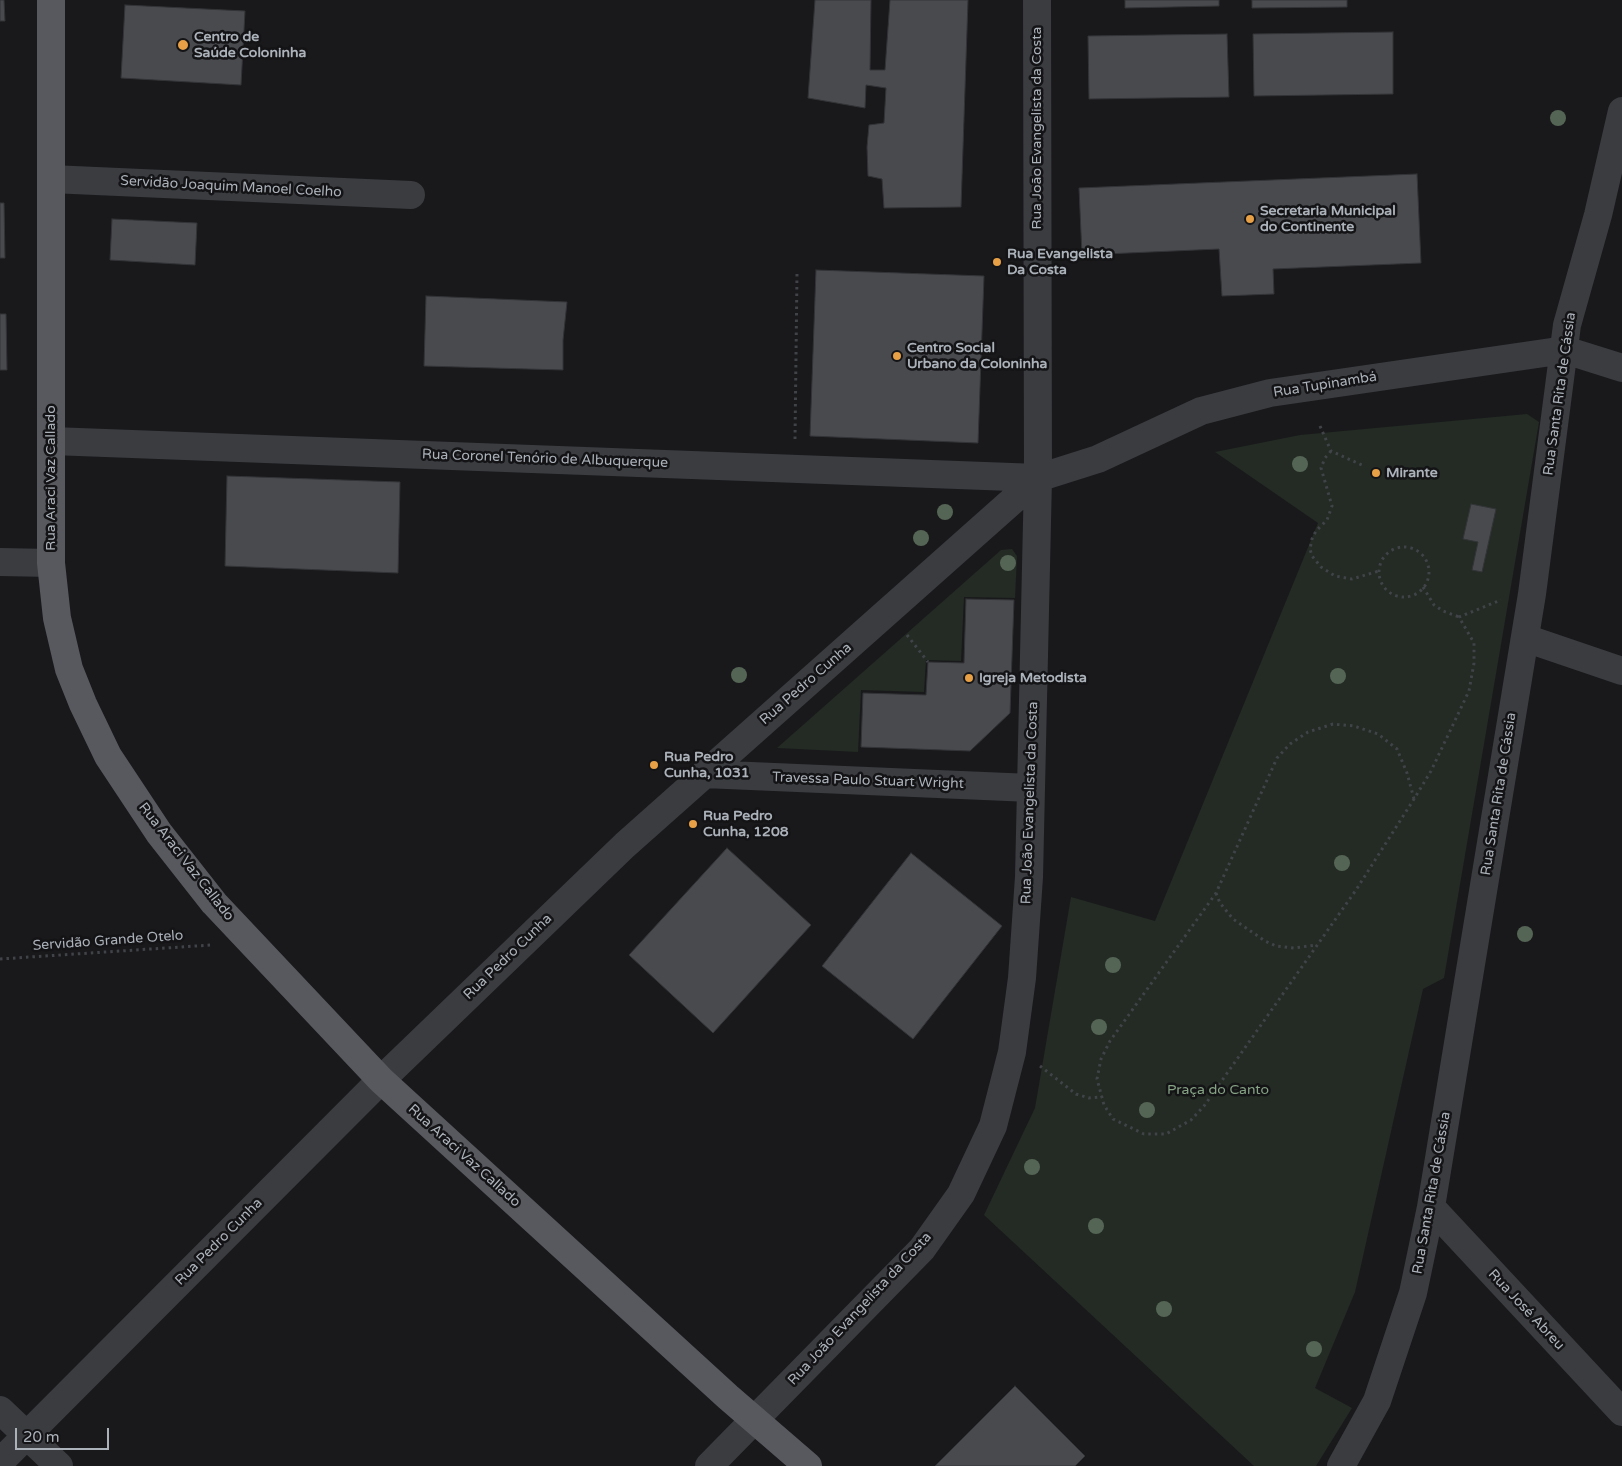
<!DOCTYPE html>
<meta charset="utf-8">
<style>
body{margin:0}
#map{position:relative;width:1622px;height:1466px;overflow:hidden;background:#19191b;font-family:"Varela Round",sans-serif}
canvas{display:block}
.scale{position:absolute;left:15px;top:1428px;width:94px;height:22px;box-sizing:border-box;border:2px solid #acb2ba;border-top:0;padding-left:6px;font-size:15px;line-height:18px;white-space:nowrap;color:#acb2ba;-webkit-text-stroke:4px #141416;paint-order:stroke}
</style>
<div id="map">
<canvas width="1622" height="1466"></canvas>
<div class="scale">20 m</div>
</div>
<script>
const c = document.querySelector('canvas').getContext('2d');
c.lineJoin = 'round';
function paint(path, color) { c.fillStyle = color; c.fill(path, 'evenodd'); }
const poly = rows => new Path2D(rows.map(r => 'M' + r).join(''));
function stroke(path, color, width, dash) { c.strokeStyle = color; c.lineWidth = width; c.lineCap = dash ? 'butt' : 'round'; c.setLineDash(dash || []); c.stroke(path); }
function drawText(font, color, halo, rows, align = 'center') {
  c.font = font + ' "Varela Round",sans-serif'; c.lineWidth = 5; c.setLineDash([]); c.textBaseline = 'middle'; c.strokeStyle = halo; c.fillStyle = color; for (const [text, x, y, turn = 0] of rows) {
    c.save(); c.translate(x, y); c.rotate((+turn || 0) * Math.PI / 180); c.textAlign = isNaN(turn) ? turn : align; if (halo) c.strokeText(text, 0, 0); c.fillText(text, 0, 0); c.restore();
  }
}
paint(poly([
 [1527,414,1539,422,1444,978,1423,989,1355,1292,1315,1388,1352,1408,1316,1466,1254,1466,984,1215,1035,1108,1071,897,1155,921,1318,523,1215,452,1300,435],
 [1012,549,1017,556,1015,598,964,597,961,661,926,660,924,692,861,690,858,752,777,748,1001,550]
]), '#232b24');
const building = poly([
 [0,0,4,0,5,21,0,21,0,0],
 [815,0,871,0,870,70,885,70,890,0,968,0,961,207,884,208,882,179,868,176,867,147,869,125,884,123,886,88,866,85,865,108,808,98,815,0],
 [1125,0,1219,0,1219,6,1125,8,1125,0],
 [1252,0,1347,0,1347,7,1252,8,1252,0],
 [125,5,245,11,241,85,121,78,125,5],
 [1393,32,1393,94,1254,96,1253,34,1393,32],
 [1227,34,1229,97,1089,99,1088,36,1227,34],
 [1417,174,1421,263,1273,269,1274,294,1222,296,1219,249,1082,255,1079,188,1417,174],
 [0,203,4,203,5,258,0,258,0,203],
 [112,219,197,223,195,265,110,260,112,219],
 [816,270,984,276,978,443,810,436,816,270],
 [426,296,567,302,563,340,563,370,424,366,426,296],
 [0,314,6,314,7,370,0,370,0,314],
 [227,476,400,482,398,573,225,566,227,476],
 [1471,504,1496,509,1482,572,1472,570,1478,542,1463,539,1471,504],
 [966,599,1014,600,1010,713,970,751,861,747,863,693,926,695,928,662,964,663,966,599],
 [727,848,811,925,713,1033,629,955,727,848],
 [911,853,1002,926,913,1039,822,966,911,853],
 [1015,1386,1085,1456,1075,1466,935,1466,1015,1386]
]);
paint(building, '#484a4e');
stroke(building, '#333437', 1);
stroke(poly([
 [1320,426,1331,451,1364,466],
 [795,439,797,272],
 [1331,451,1325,458,1321,468,1332,506,1327,520,1316,531,1312,539,1310,549,1312,556,1321,567,1335,576,1352,579,1379,571],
 '1379 572a25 25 0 1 1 50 0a25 25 0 1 1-50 0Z',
 [1423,587,1434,605,1443,611,1459,617],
 [907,635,928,662],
 [1414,799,1407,773,1397,749,1378,734,1354,726,1333,724,1308,732,1290,744,1277,758,1216,893,1110,1041,1101,1059,1097,1079,1104,1105,1113,1119,1144,1134,1166,1134,1191,1120,1204,1106,1356,890,1414,799,1431,771,1469,691,1474,663,1474,643,1459,617,1501,600],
 [1216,893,1220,903,1233,919,1265,941,1276,946,1294,948,1316,945],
 [0,959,211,945],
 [1040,1066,1076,1094,1089,1098,1102,1097]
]), '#404347', 3, [2.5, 4]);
stroke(poly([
 [51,179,411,195],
 [52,441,1038,478,1098,459,1201,411,1270,393,1565,350,1622,368],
 [0,562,51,563],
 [1525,638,1622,671],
 [704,774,1031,788],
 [1431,1207,1622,1412],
 [0,1410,59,1466],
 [0,1462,381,1080,625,845,1038,478],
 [709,1466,922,1249,961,1194,993,1126,1012,1052,1022,978,1029,877,1038,478,1037,0],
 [1341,1466,1377,1401,1413,1293,1431,1207,1532,594,1567,325,1598,215,1622,111]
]), '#3a3c40', 28);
stroke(poly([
 [51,0,51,563,57,618,69,669,83,704,108,756,159,833,214,903,381,1080,728,1397,808,1466]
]), '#57595f', 28);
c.fillStyle = '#556555';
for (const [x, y] of [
 [1558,118],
 [1300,464],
 [945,512],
 [921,538],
 [1008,563],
 [739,675],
 [1338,676],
 [1342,863],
 [1525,934],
 [1113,965],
 [1099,1027],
 [1147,1110],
 [1032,1167],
 [1096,1226],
 [1164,1309],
 [1314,1349]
]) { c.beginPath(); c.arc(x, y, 8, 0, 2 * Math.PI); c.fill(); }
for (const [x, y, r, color] of [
 [183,45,6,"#e7a046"],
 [1250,219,5,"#e7a046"],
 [997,262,5,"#e7a046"],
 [897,356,5,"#e7a046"],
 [1376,473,5,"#e7a046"],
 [969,678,5,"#e7a046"],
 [654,765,5,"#e7a046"],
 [693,824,5,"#e7a046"]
]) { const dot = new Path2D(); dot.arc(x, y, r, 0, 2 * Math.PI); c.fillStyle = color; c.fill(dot); stroke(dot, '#141416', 2); }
drawText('bold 14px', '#acb2ba', '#141416', [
 ["Centro de",194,37],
 ["Saúde Coloninha",194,53],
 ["Secretaria Municipal",1260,211],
 ["do Continente",1260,227],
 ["Rua Evangelista",1007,254],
 ["Da Costa",1007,270],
 ["Centro Social",907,348],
 ["Urbano da Coloninha",907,364],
 ["Mirante",1386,473],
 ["Igreja Metodista",979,678],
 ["Rua Pedro",664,757],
 ["Cunha, 1031",664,773],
 ["Rua Pedro",703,816],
 ["Cunha, 1208",703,832]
], 'left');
drawText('14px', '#acb2ba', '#141416', [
 ["Rua João Evangelista da Costa",1037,128,-90],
 ["Servidão Joaquim Manoel Coelho",231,187,3],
 ["Rua Tupinambá",1325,385,-9],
 ["Rua Santa Rita de Cássia",1560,394,-82],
 ["Rua Coronel Tenório de Albuquerque",545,459,2],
 ["Rua Araci Vaz Callado",51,478,-90],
 ["Rua Pedro Cunha",806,684,-41],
 ["Travessa Paulo Stuart Wright",868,781,2],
 ["Rua Santa Rita de Cássia",1499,794,-81],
 ["Rua João Evangelista da Costa",1030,803,-88],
 ["Rua Araci Vaz Callado",186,862,52],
 ["Servidão Grande Otelo",108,941,-4],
 ["Rua Pedro Cunha",508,957,-44],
 ["Rua Araci Vaz Callado",464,1156,42],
 ["Rua Santa Rita de Cássia",1432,1193,-80],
 ["Rua Pedro Cunha",219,1242,-45],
 ["Rua João Evangelista da Costa",860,1309,-47],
 ["Rua José Abreu",1526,1310,47]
]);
drawText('14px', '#86a385', '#141416', [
 ["Praça do Canto",1218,1090]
]);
</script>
